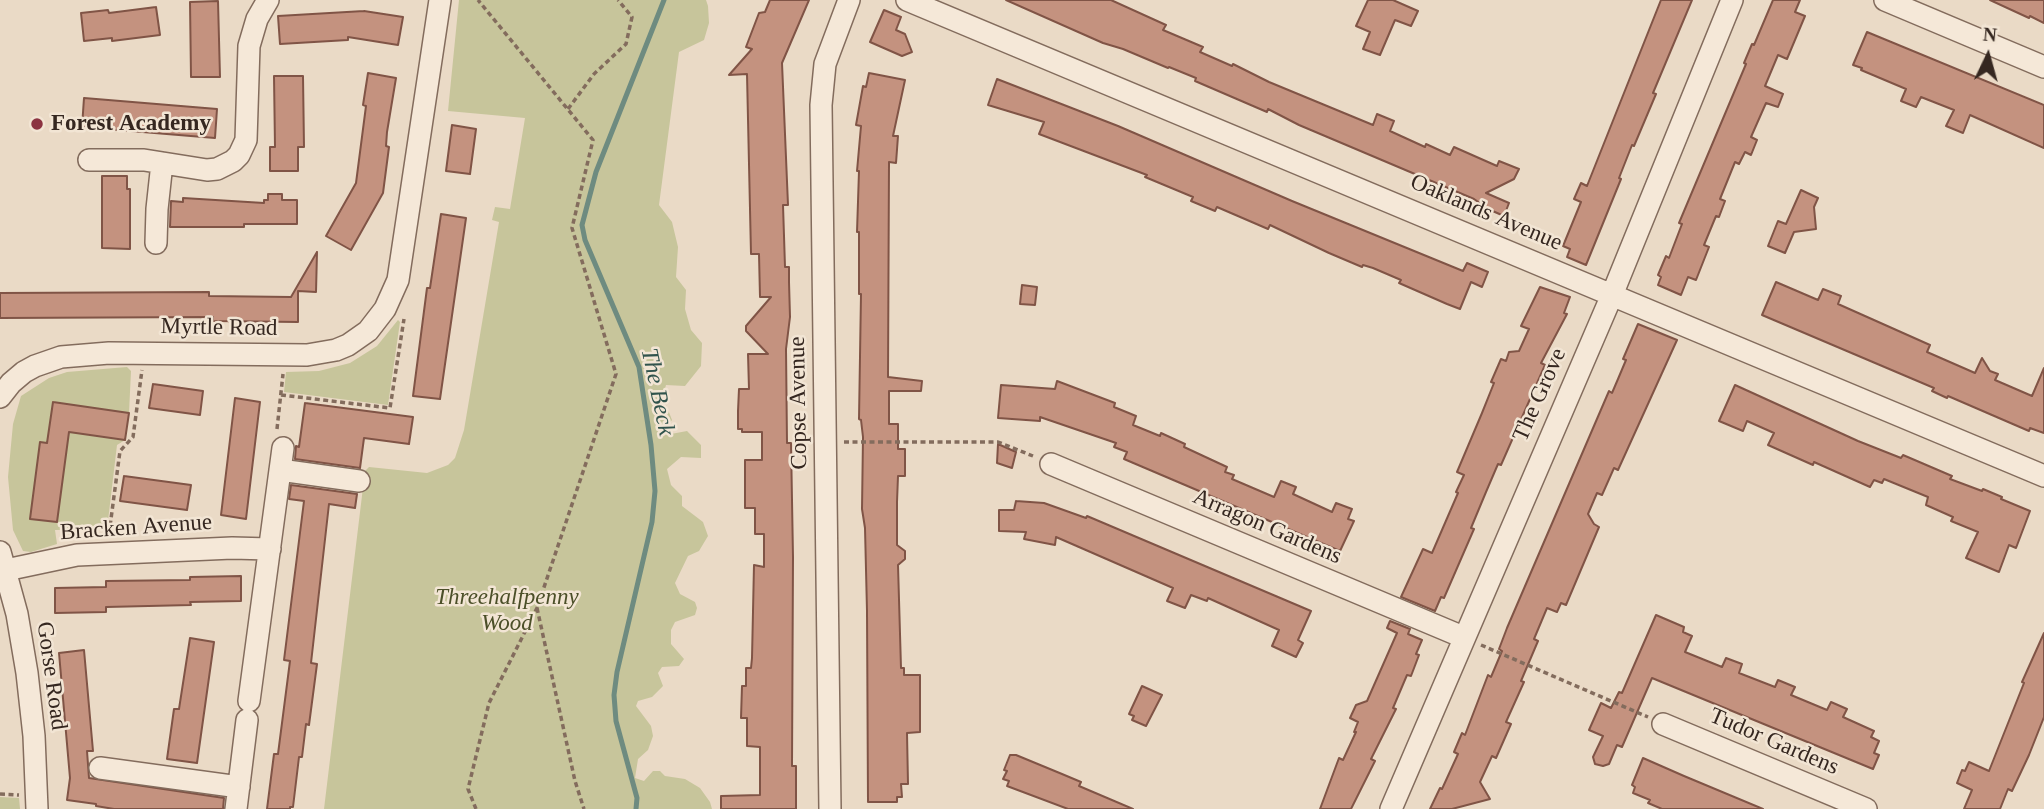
<!DOCTYPE html>
<style>
body{margin:0}
#map{position:relative;width:2044px;height:809px;overflow:hidden;background:#eadac6;font-family:Georgia,serif}
canvas{display:block}
.north{position:absolute;left:1953px;top:21px;width:70px;height:70px;-webkit-text-stroke:5px #f2e5d4;paint-order:stroke;rotate:5deg;font-size:19px;font-weight:700;line-height:28px;text-align:center;color:#352720}
.north::after{content:'';display:block;margin:auto;width:24px;height:32px;background:#352720;clip-path:polygon(50% 0,100% 100%,50% 72%,0 100%)}
</style>
<div id="map">
<canvas width="2044" height="809"></canvas>
<div class="north">N</div>
</div>
<script>
const c = document.querySelector('canvas').getContext('2d');
c.lineJoin = 'round';
function paint(path, color) { c.fillStyle = color; c.fill(path, 'evenodd'); }
const poly = rows => new Path2D(rows.map(r => 'M' + r).join(''));
function stroke(path, color, width, dash) { c.strokeStyle = color; c.lineWidth = width; c.lineCap = dash ? 'butt' : 'round'; c.setLineDash(dash || []); c.stroke(path); }
function drawText(font, color, halo, rows, align = 'center') {
  c.font = font + ' Georgia,serif'; c.lineWidth = 5; c.setLineDash([]); c.textBaseline = 'middle'; c.strokeStyle = halo; c.fillStyle = color; for (const [text, x, y, turn = 0] of rows) {
    c.save(); c.translate(x, y); c.rotate((+turn || 0) * Math.PI / 180); c.textAlign = isNaN(turn) ? turn : align; if (halo) c.strokeText(text, 0, 0); c.fillText(text, 0, 0); c.restore();
  }
}
paint(poly([
 [459,0,706,0,708,6,709,23,704,40,679,52,659,205,672,222,678,247,676,277,686,290,685,309,691,330,702,343,701,366,685,386,666,385,663,397,672,420,666,427,671,434,687,431,701,445,701,458,681,457,667,469,671,485,682,496,682,506,703,522,708,536,699,551,688,556,675,583,680,594,695,602,697,608,695,615,675,622,671,630,671,644,684,659,679,666,662,667,658,673,663,686,652,697,638,701,636,706,651,726,653,736,648,750,638,759,635,778,644,781,653,771,660,771,665,776,685,779,700,788,710,802,712,809,324,809,365,471,369,467,427,473,448,465,455,458,464,430,499,222,492,220,495,207,510,209,525,118,448,111],
 [398,320,400,322,388,405,284,392,286,372,319,371,350,363,377,346],
 [127,367,131,371,129,413,125,440,117,445,107,529,55,530,57,544,31,552,23,551,13,530,8,477,13,424,21,396,49,378,67,372],
 [0,797,19,798,20,809,0,809]
]), '#c7c59b');
stroke(poly([
 [636,809,637,798,616,721,614,695,617,672,652,522,655,491,651,445,639,367,585,240,582,225,596,172,664,0]
]), '#6e8b80', 5);
const building = poly([
 [770,0,809,0,782,63,788,205,783,205,785,267,789,267,789,282,790,317,786,349,787,443,791,443,793,557,792,766,796,766,796,809,721,809,721,796,760,795,760,747,747,746,747,718,741,718,742,686,746,686,746,668,751,668,752,658,754,565,764,567,764,534,755,534,755,508,745,508,745,460,762,460,762,432,742,432,742,429,738,429,738,411,739,389,749,389,748,354,768,354,746,331,746,326,771,297,760,297,759,254,751,254,747,74,729,75,752,49,746,47,759,13,765,12,770,0],
 [1006,0,1111,0,1166,25,1163,30,1203,47,1200,52,1232,66,1233,64,1269,82,1373,125,1377,114,1394,121,1390,131,1425,147,1426,144,1450,155,1454,147,1497,166,1499,161,1519,169,1514,179,1486,193,1509,203,1504,216,1488,209,1474,199,1299,125,1268,109,1267,112,1195,81,1196,78,1169,67,1168,68,1123,49,1103,43,1006,0],
 [1368,0,1393,0,1418,11,1411,26,1395,20,1380,55,1363,49,1370,32,1356,26,1368,0],
 [1661,0,1692,0,1653,93,1656,94,1634,146,1632,145,1619,178,1621,179,1586,265,1567,257,1570,249,1563,246,1581,202,1574,199,1581,183,1587,186,1661,0],
 [1773,0,1800,0,1795,12,1805,16,1787,59,1778,55,1765,86,1783,94,1778,107,1766,103,1751,137,1757,140,1751,155,1745,152,1739,164,1735,162,1720,199,1725,201,1719,217,1716,216,1704,245,1709,247,1696,280,1688,277,1681,295,1658,285,1661,277,1658,275,1666,256,1669,258,1682,224,1679,223,1746,64,1744,63,1752,44,1754,45,1773,0],
 [1990,0,2044,0,2044,23,2030,16,2029,18,1990,0],
 [218,1,220,77,191,77,190,2,218,1],
 [156,7,160,35,112,41,112,38,84,41,81,13,108,10,109,13,156,7],
 [884,10,901,17,896,30,905,34,912,52,902,56,870,42,884,10],
 [364,11,403,17,398,45,348,37,348,40,280,44,278,16,364,11],
 [1867,32,2044,105,2044,148,1970,115,1963,133,1946,126,1954,110,1921,97,1916,107,1901,101,1906,89,1861,70,1862,68,1853,65,1867,32],
 [368,73,396,78,387,132,386,146,389,147,383,193,351,250,326,236,356,183,366,106,363,105,368,73],
 [869,73,905,80,893,136,898,136,896,163,889,162,888,377,922,381,921,391,889,391,889,424,898,424,898,449,905,449,905,476,898,476,897,502,897,545,905,551,905,559,898,565,901,668,904,668,904,675,920,675,920,732,907,733,908,784,901,784,902,797,897,797,897,802,868,802,867,611,865,528,862,509,863,437,861,420,859,419,861,294,859,294,859,232,857,232,859,171,857,171,861,126,856,125,863,86,866,87,869,73],
 [274,76,303,76,304,147,298,147,298,171,270,171,270,147,275,147,274,76],
 [997,79,1118,126,1292,201,1463,271,1467,263,1488,272,1482,287,1471,282,1460,309,1447,304,1399,283,1401,280,1373,268,1363,265,1362,267,1329,253,1270,225,1268,229,1217,207,1215,211,1191,201,1193,197,1145,177,1147,175,1039,134,1044,122,988,105,997,79],
 [84,98,217,109,215,138,82,127,84,98],
 [452,125,476,129,470,174,446,171,452,125],
 [102,176,127,176,127,189,130,189,130,249,102,248,102,176],
 [1801,190,1818,198,1814,207,1816,229,1794,232,1785,253,1768,246,1778,221,1786,224,1801,190],
 [268,194,282,194,282,200,297,200,297,224,244,224,244,227,170,227,171,201,183,202,183,198,264,203,264,200,268,200,268,194],
 [441,214,466,218,440,399,413,396,427,288,430,288,441,214],
 [317,252,316,292,298,291,298,322,213,321,213,317,0,318,0,293,209,292,209,296,291,297,317,252],
 [1776,282,1818,300,1823,289,1841,296,1838,304,1930,345,1927,352,1975,373,1982,358,1990,371,1998,374,1995,380,2032,396,2044,368,2044,433,2030,428,2029,431,1948,396,1947,398,1932,391,1934,388,1762,315,1776,282],
 [1022,285,1037,287,1035,305,1020,304,1022,285],
 [1540,287,1570,297,1564,313,1567,314,1541,363,1545,365,1501,465,1498,464,1486,492,1471,528,1474,529,1444,598,1441,597,1435,611,1401,597,1423,549,1432,553,1458,493,1456,492,1464,475,1457,472,1482,413,1494,383,1491,382,1501,359,1506,361,1509,352,1519,351,1529,329,1521,326,1540,287],
 [1638,324,1677,340,1618,470,1614,468,1602,495,1597,493,1588,514,1594,524,1599,527,1566,605,1561,603,1557,612,1547,608,1534,639,1538,641,1521,681,1524,682,1506,722,1511,724,1496,758,1492,756,1480,782,1490,799,1452,809,1430,809,1440,788,1442,789,1458,754,1454,752,1462,733,1465,735,1488,675,1491,677,1502,651,1499,649,1507,628,1609,391,1612,393,1618,379,1626,360,1623,359,1638,324],
 [1057,381,1115,403,1114,407,1136,416,1133,425,1160,436,1161,433,1185,444,1184,447,1227,467,1225,472,1234,475,1232,479,1274,497,1281,481,1296,487,1293,494,1332,512,1336,503,1352,509,1348,519,1354,521,1340,551,1124,459,1127,452,1114,447,1116,443,1040,417,1040,421,998,418,1001,385,1055,389,1057,381],
 [153,384,203,391,200,415,149,408,153,384],
 [1735,385,1858,441,1901,458,1903,455,1952,476,1950,479,1982,491,1983,489,2002,497,2001,499,2030,511,2016,548,2009,545,1999,572,1966,558,1978,532,1951,521,1953,517,1926,505,1928,497,1884,479,1882,483,1874,480,1870,487,1814,462,1813,465,1768,445,1774,433,1747,421,1743,431,1719,421,1735,385],
 [235,398,260,402,246,519,221,515,235,398],
 [53,402,129,413,125,440,69,432,57,522,30,519,40,442,47,443,53,402],
 [305,403,413,417,409,444,364,438,360,468,295,459,296,446,299,447,305,403],
 [998,444,1016,452,1012,468,997,463,998,444],
 [124,476,191,485,187,510,120,501,124,476],
 [291,485,357,494,355,508,329,504,311,663,317,664,309,725,306,724,302,757,299,757,293,807,290,807,290,809,267,809,274,754,278,754,290,661,284,660,304,501,289,499,291,485],
 [1016,501,1044,503,1086,518,1087,516,1311,611,1298,640,1303,643,1296,657,1272,646,1279,630,1208,598,1207,601,1191,595,1185,608,1167,601,1173,588,1056,537,1055,545,1024,539,1026,532,999,531,999,510,1014,510,1016,501],
 [241,576,241,601,190,602,191,605,106,607,106,612,55,613,55,588,106,587,106,581,190,580,190,577,241,576],
 [1656,615,1684,627,1683,632,1692,636,1685,652,1722,667,1726,658,1742,664,1739,673,1775,687,1778,680,1795,687,1791,695,1827,710,1831,702,1847,709,1843,717,1874,731,1871,737,1879,741,1874,753,1879,755,1873,769,1652,678,1622,747,1617,745,1609,764,1603,766,1595,764,1593,757,1603,736,1589,730,1601,703,1611,708,1619,692,1622,693,1656,615],
 [1390,621,1410,629,1408,634,1422,640,1416,654,1419,655,1411,676,1407,675,1393,708,1396,709,1371,759,1375,761,1351,809,1320,809,1339,758,1343,760,1356,732,1354,732,1358,722,1350,718,1356,705,1367,701,1397,633,1387,628,1390,621],
 [2044,633,2044,717,2029,755,2012,791,2008,789,2000,809,1964,809,1972,790,1957,783,1962,770,1965,771,1969,762,1989,771,2024,683,2022,682,2044,633],
 [190,638,214,642,197,763,167,759,174,709,179,709,190,638],
 [84,650,93,751,87,751,89,778,224,798,223,809,114,809,96,806,96,804,67,800,70,778,59,653,84,650],
 [1142,686,1162,695,1146,726,1132,720,1134,716,1129,714,1142,686],
 [1010,755,1016,755,1062,774,1081,782,1079,786,1133,809,1068,809,1007,786,1009,781,1003,779,1007,771,1004,770,1010,755],
 [1643,758,1684,776,1763,809,1662,809,1648,803,1650,800,1633,793,1635,787,1632,785,1643,758]
]);
paint(building, '#c4927f');
stroke(building, '#805446', 2);
const minor = poly([
 [907,0,2044,476],
 [1885,0,2044,67],
 [89,160,144,160,207,170,217,169,233,161,239,155,246,140,249,46,257,19,268,0],
 [156,243,157,209,162,163],
 [0,397,11,383,24,372,35,366,61,357,109,353,307,355,336,350,348,345,368,331,385,309,398,280,440,0],
 [1051,464,1463,637],
 [280,470,359,481],
 [0,552,17,614,27,673,34,736,37,809],
 [6,570,77,555,232,548,270,549],
 [249,701,283,448],
 [1663,724,1866,809],
 [100,768,239,787],
 [236,809,247,720],
 [830,809,821,105,825,64,849,0],
 [1391,809,1612,295,1732,0]
]);
stroke(minor, '#836c5d', 24);
stroke(poly([
 [568,109,594,74,626,44,632,17,618,0],
 [281,395,390,408,404,319],
 [277,429,283,374],
 [844,442,998,442,1033,456],
 [109,534,120,451,133,437,142,370],
 [537,608,575,781,584,809],
 [1481,645,1648,717],
 [0,794,19,795],
 [476,809,468,789,489,703,537,608,616,374,572,228,593,140,478,0]
]), '#836c5d', 3.5, [5, 3.5]);
stroke(minor, '#f5e8d8', 21);
for (const [x, y, r, color] of [
 [37,124,7,"#8c3341"]
]) { const dot = new Path2D(); dot.arc(x, y, r, 0, 2 * Math.PI); c.fillStyle = color; c.fill(dot); stroke(dot, '#f2e5d4', 2.5); }
drawText('bold 23px', '#352720', '#f2e5d4', [
 ["Forest Academy",51,124]
], 'left');
drawText('23px', '#352720', '#f2e5d4', [
 ["Oaklands Avenue",1486,213,23],
 ["Myrtle Road",219,328,1],
 ["The Grove",1540,395,-66],
 ["Copse Avenue",799,403,-91],
 ["Arragon Gardens",1267,527,23],
 ["Bracken Avenue",136,528,-4],
 ["Gorse Road",51,676,82],
 ["Tudor Gardens",1774,742,23]
]);
drawText('italic 23px', '#4b4f28', '#f2e5d4', [
 ["Threehalfpenny",507,598],
 ["Wood",507,624]
]);
drawText('italic 24px', '#30534c', '#f2e5d4', [
 ["The Beck",657,392,78]
]);
</script>
